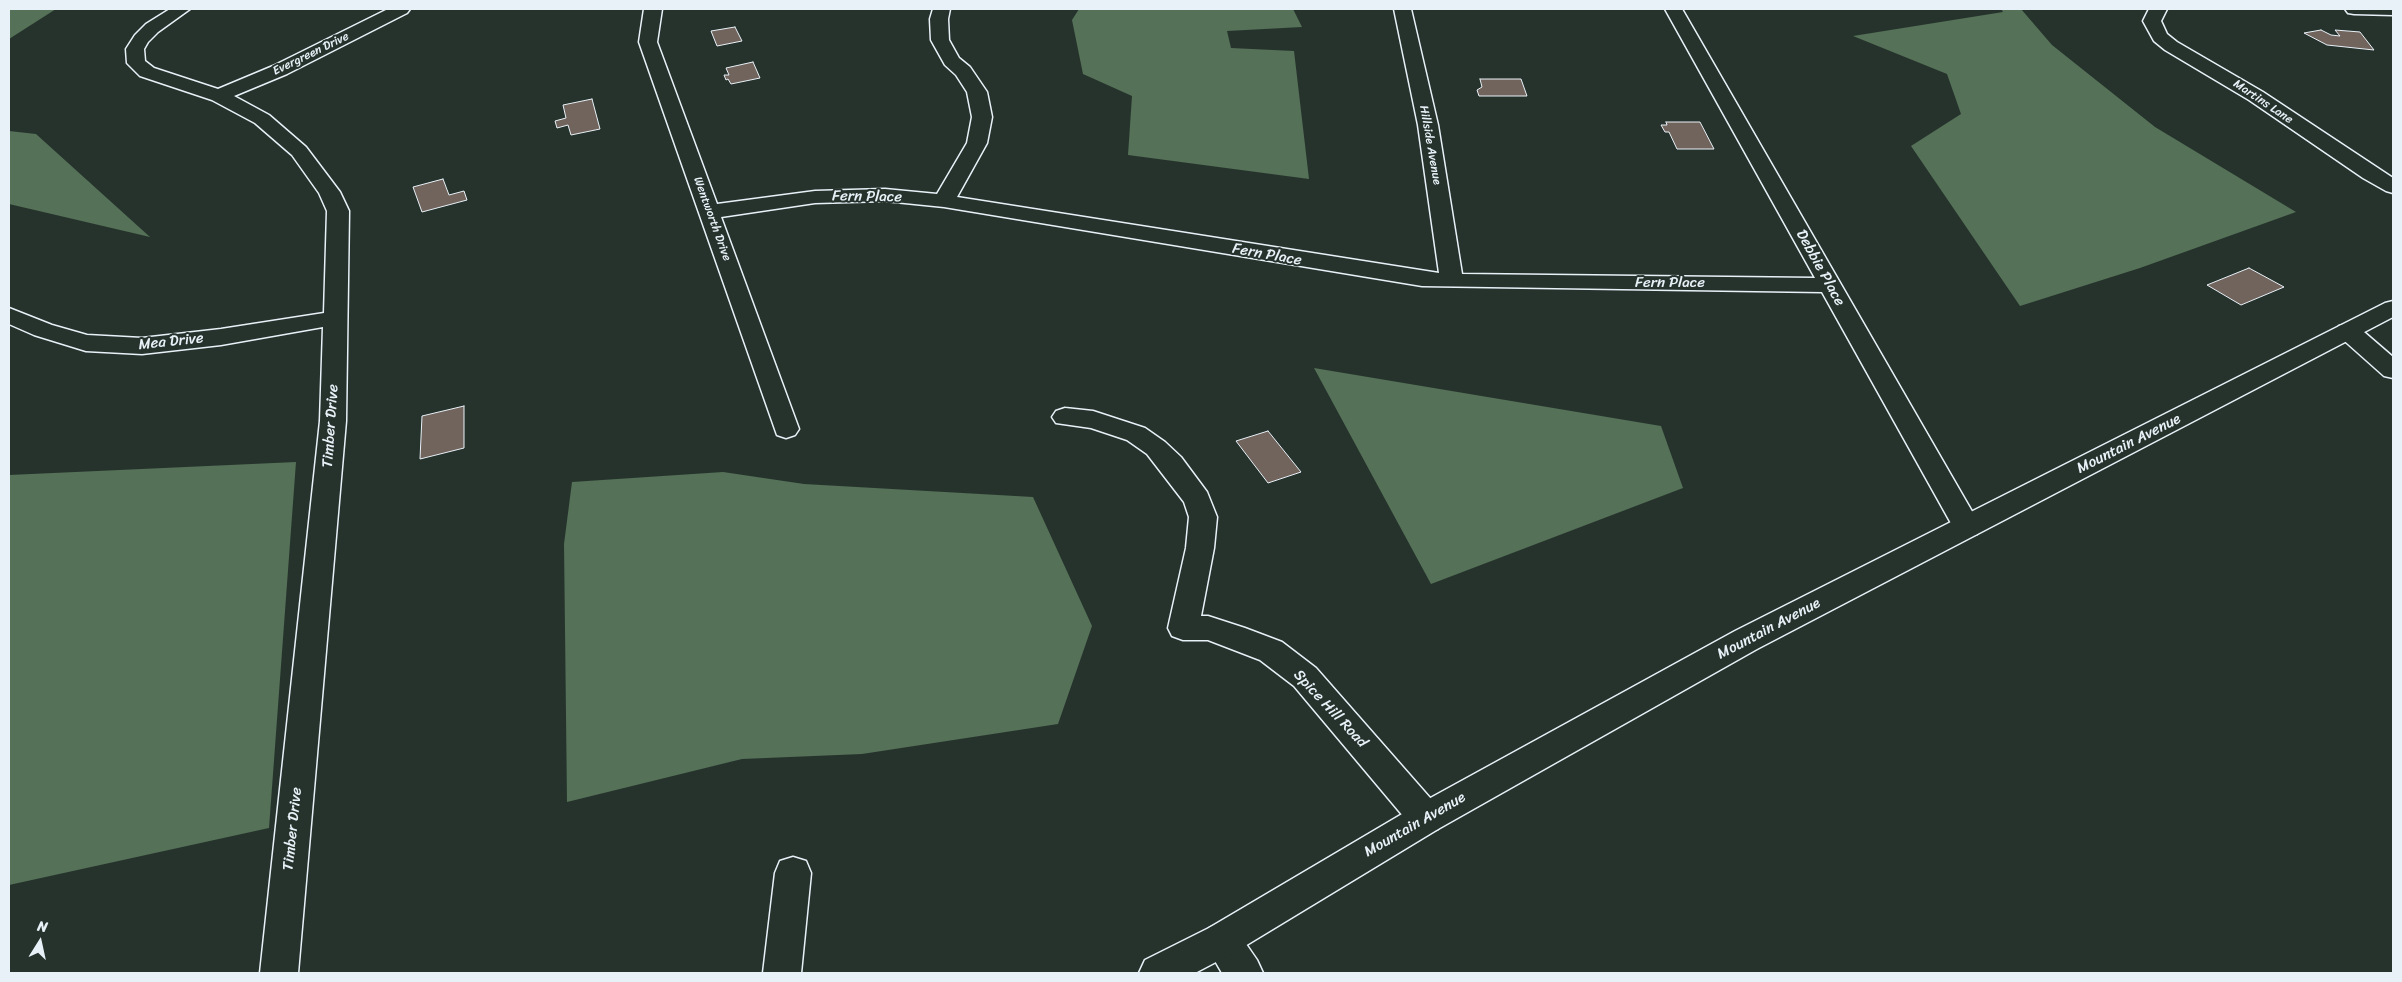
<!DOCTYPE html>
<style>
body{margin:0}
#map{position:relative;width:2402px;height:982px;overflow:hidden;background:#26332d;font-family:Sriracha,sans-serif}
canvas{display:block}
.frame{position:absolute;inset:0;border:10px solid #e8f1f8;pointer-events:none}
.north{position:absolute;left:15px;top:917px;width:50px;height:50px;-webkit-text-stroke:4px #26332d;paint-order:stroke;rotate:10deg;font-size:14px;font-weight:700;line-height:20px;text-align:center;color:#e8f1f8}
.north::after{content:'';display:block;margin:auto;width:18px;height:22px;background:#e8f1f8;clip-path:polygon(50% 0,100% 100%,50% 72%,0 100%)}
</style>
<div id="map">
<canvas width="2402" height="982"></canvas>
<div class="frame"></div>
<div class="north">N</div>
</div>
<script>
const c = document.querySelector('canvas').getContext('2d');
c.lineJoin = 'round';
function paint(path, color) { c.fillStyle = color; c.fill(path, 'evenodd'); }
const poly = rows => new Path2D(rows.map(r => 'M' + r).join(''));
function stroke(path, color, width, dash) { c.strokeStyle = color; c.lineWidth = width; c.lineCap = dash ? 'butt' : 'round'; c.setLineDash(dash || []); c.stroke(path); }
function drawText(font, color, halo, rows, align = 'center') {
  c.font = font + ' Sriracha,sans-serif'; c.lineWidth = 4; c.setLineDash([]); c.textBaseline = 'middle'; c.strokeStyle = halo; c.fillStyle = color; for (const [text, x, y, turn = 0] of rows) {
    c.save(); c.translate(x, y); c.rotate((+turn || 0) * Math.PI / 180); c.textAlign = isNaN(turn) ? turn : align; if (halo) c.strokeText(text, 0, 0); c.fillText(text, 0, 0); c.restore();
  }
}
paint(poly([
 [9,9,56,9,9,39],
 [1079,9,1293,9,1302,27,1227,31,1231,48,1294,51,1309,179,1128,155,1132,96,1083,74,1072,20],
 [2001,9,2021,9,2052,45,2155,127,2296,212,2140,268,2020,306,1911,146,1961,114,1947,74,1853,36,2003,12],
 [9,131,36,134,150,237,9,204],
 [1314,368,1661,426,1683,488,1431,584],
 [296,462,269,828,9,885,9,475],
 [723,472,804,484,1033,497,1092,626,1058,724,862,754,742,759,567,802,564,544,572,482]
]), '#557157');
const building = poly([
 [735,27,742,41,717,46,711,31,735,27],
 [2321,30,2331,35,2340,36,2335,30,2360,32,2374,50,2327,45,2304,33,2321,30],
 [753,62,760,78,731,84,728,79,726,80,724,75,729,75,726,68,753,62],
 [1480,79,1521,79,1527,96,1479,96,1477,90,1482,87,1480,79],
 [592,99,600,129,571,135,568,125,557,128,555,121,566,118,563,105,592,99],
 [1666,122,1700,122,1714,149,1677,149,1669,132,1665,132,1661,125,1667,125,1666,122],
 [443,179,449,195,464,191,467,200,422,212,413,187,443,179],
 [2249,268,2284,287,2241,305,2207,285,2249,268],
 [464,406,464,448,420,459,422,416,464,406],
 [1268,431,1301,472,1268,483,1236,441,1268,431]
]);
paint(building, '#71645d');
stroke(building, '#e8f1f8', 1);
const street = poly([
 [170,9,190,9,158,32,148,42,144,49,145,61,154,68,218,89,273,66,388,9,410,9,407,13,287,74,234,96,269,115,306,147,340,192,349,211,346,421,298,973,260,973,320,421,323,327,221,345,142,354,86,351,34,335,9,324,9,308,52,325,87,335,142,338,221,329,324,313,327,211,319,193,292,155,255,123,212,100,140,76,127,63,126,49,135,35,146,24,170,9],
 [644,9,662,9,657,42,717,204,815,191,885,189,937,194,967,143,972,117,967,92,956,75,945,65,931,40,930,19,933,9,950,9,948,19,949,40,959,58,970,67,987,92,992,117,987,143,957,197,1439,273,1418,125,1394,9,1411,9,1438,125,1462,274,1815,278,1665,9,1682,9,1981,527,1977,534,1967,537,1957,534,1822,292,1422,286,944,207,885,201,815,203,721,217,799,429,795,435,786,438,777,435,639,42,644,9],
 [2149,9,2167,9,2161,21,2167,34,2177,42,2263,92,2393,178,2393,193,2386,191,2363,178,2249,100,2165,50,2154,41,2143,21,2149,9],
 [2345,9,2393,9,2393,15,2354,14,2348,13,2345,9],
 [2348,324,2357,326,2393,357,2393,378,2384,376,2339,336,2336,331,2339,326,2348,324],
 [1065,408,1093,411,1145,428,1165,442,1181,457,1207,492,1217,517,1214,548,1201,616,1208,616,1245,628,1282,642,1316,668,1438,807,1443,818,1438,829,1426,833,1414,829,1294,686,1260,660,1208,640,1183,640,1172,636,1168,628,1186,548,1189,517,1184,502,1147,454,1127,440,1091,428,1056,423,1052,417,1056,411,1065,408],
 [793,857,806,861,811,873,801,973,763,973,775,873,780,861,793,857],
 [1222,922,1235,928,1257,960,1263,973,1222,973,1203,940,1209,928,1222,922]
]);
const secondary = poly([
 [2393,301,2393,317,1757,649,1438,829,1235,952,1195,973,1139,973,1145,960,1209,928,1414,807,1735,631,2385,303,2393,301]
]);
stroke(street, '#e8f1f8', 3);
stroke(secondary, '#e8f1f8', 3);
paint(street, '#26332d');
paint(secondary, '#26332d');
drawText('12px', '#e8f1f8', '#26332d', [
 ["Evergreen Drive",311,54,-26],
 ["Martins Lane",2263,102,34],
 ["Hillside Avenue",1430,145,80],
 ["Wentworth Drive",712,219,70]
]);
drawText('15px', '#e8f1f8', '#26332d', [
 ["Fern Place",867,197,1],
 ["Fern Place",1267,255,10],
 ["Debbie Place",1820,268,61],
 ["Fern Place",1670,283],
 ["Mea Drive",171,342,-6],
 ["Timber Drive",331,426,-86],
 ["Mountain Avenue",2129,444,-27],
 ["Mountain Avenue",1769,629,-28],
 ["Spice Hill Road",1330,709,47],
 ["Mountain Avenue",1415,825,-30],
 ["Timber Drive",293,829,-84]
]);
</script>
